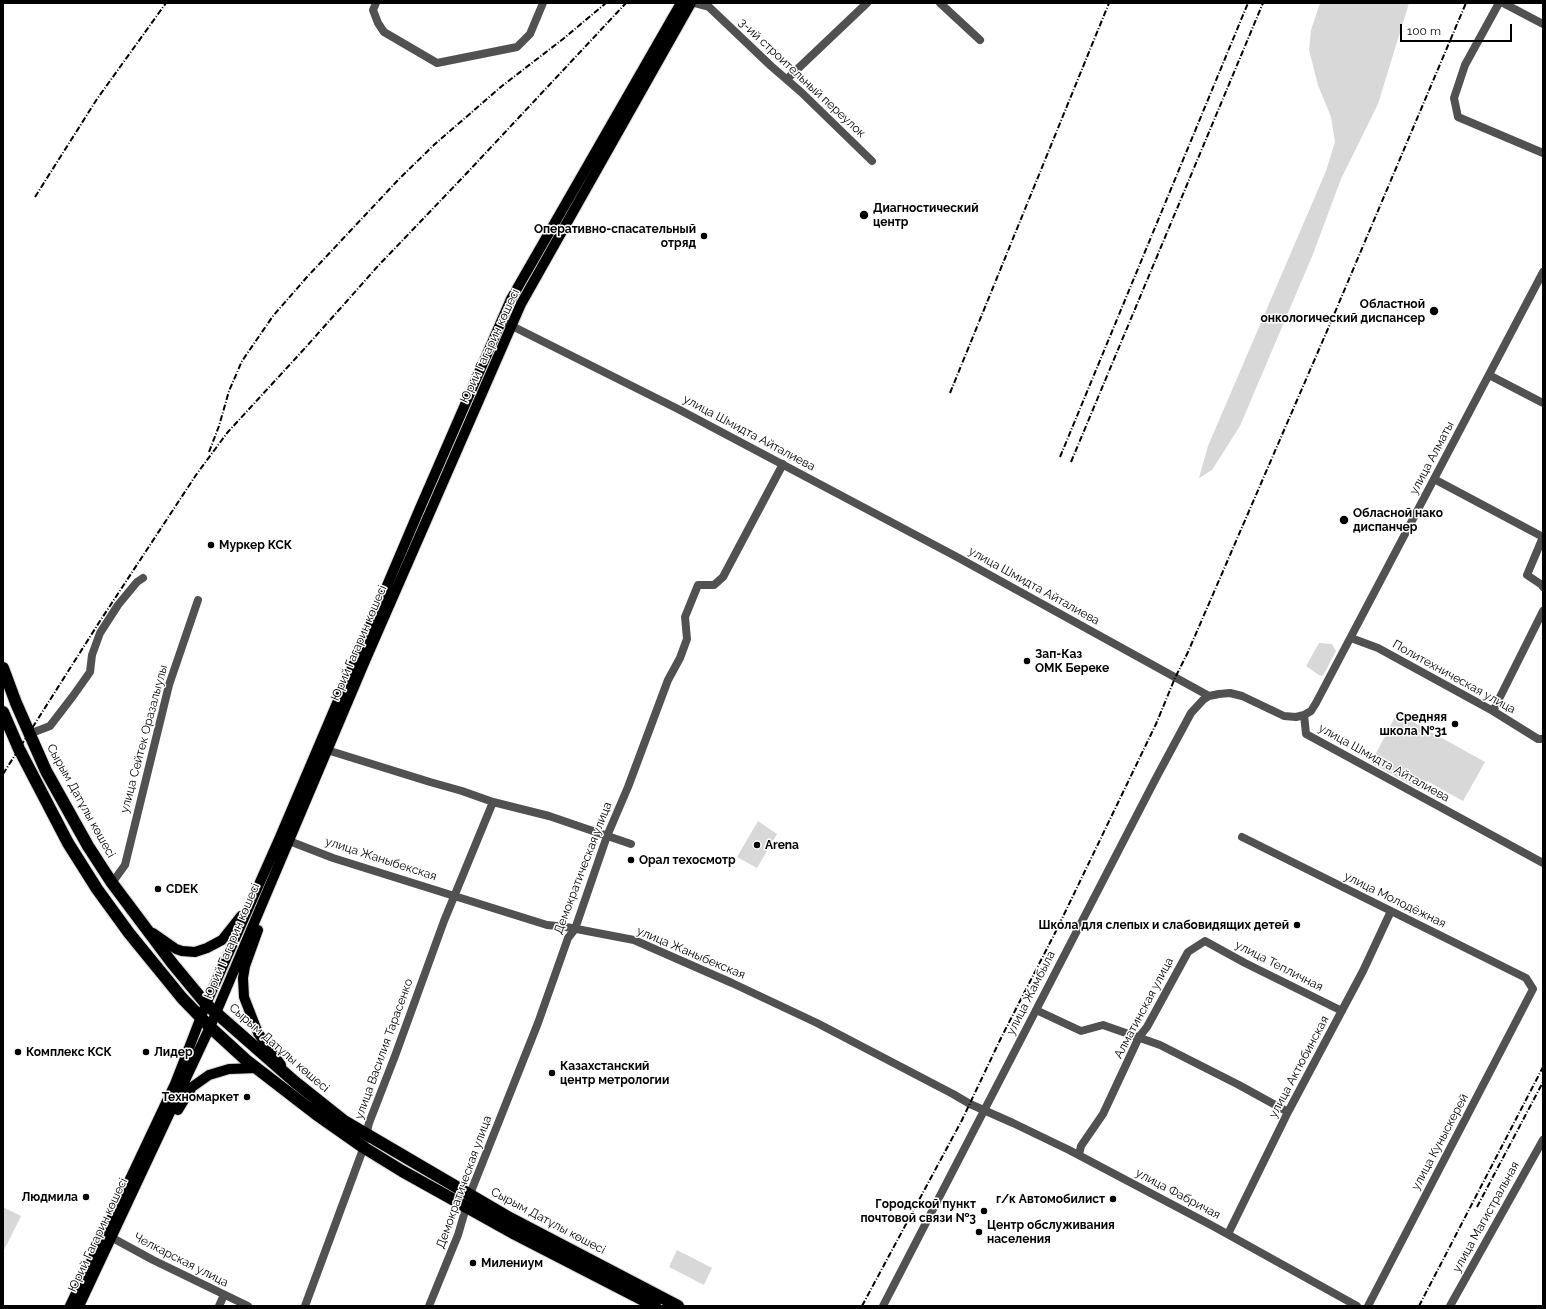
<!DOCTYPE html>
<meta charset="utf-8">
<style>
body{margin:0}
#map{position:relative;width:1546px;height:1309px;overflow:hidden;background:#fff;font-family:Raleway,sans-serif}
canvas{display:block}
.frame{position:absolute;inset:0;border:4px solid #000;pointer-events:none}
.scale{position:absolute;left:1400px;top:24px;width:112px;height:18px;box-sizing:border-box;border:2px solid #000;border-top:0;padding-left:5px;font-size:12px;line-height:14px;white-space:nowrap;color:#000;-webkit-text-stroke:3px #fff;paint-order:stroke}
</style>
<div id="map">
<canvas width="1546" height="1309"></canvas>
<div class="frame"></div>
<div class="scale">100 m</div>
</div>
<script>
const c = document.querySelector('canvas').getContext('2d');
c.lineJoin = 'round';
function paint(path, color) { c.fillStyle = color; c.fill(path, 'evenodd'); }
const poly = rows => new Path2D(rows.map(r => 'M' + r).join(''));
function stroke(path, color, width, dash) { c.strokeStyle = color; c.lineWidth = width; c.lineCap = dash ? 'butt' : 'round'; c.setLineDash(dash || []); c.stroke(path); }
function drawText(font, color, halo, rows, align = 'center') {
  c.font = font + ' Raleway,sans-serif'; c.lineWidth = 3; c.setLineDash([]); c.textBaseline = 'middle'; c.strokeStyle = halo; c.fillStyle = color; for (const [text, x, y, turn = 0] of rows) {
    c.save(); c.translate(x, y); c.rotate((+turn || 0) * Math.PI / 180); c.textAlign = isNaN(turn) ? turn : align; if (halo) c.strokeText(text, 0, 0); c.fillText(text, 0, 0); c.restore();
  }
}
paint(poly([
 [1320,3,1409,3,1378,104,1341,179,1313,254,1240,426,1212,470,1199,478,1208,446,1326,171,1335,142,1331,117,1318,85,1309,50,1311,30],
 [1319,643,1332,644,1336,651,1324,674,1322,676,1319,675,1306,666],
 [1397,713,1485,762,1463,801,1427,781,1419,789,1371,763],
 [758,821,777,834,757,868,737,857],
 [3,1207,21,1216,3,1252],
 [677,1250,712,1268,704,1285,669,1267]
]), '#d8d8d8');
const major = poly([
 [258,930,245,966,243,978,244,997,258,1033,281,1065],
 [153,933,176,949,182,951,195,952,207,948,222,940,241,916],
 [178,1110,192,1087,209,1075,229,1069,257,1068],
 [70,1306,175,1084,206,1004,280,837,420,508,511,299,681,3],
 [79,1306,210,1027,365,661,514,320,521,304,691,3]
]);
const highway = poly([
 [3,668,16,703,46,771,88,846,112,883,172,963,206,1004,295,1082,344,1121,506,1216,678,1306],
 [3,712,19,749,68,843,97,889,129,933,182,998,210,1027,246,1060,316,1114,363,1147,402,1171,515,1234,655,1306]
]);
stroke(major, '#dbdbdb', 12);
stroke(highway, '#dbdbdb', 14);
stroke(poly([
 [376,3,373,10,378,23,384,32,437,63,517,47,530,34,543,3],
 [694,3,709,7,771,66,801,92,872,161],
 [940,3,980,40],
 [1499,3,1465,65,1454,98,1458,117,1543,153],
 [1503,3,1543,24],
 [787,79,867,3],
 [506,323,678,409,957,557,1209,696,1219,694,1230,693,1242,696,1284,716,1296,717,1304,715,1311,711,1316,703,1543,272],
 [1489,375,1543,403],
 [1434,479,1543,537],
 [1543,537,1527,575,1542,585,1543,587],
 [1351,638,1378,648,1493,711,1538,739,1543,739],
 [1493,711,1543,611],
 [1304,715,1306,734,1543,863],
 [29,734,50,726,73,696,90,672,92,655,100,633,118,605,137,582,143,578],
 [327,750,430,782,462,791,493,802,549,816,631,844],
 [1242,837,1526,978,1533,989,1368,1306],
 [284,839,333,858,547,925,566,927,634,940,732,983,817,1023,953,1094,970,1104,1013,1123,1069,1150,1211,1225,1357,1306],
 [112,883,125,865,169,685,198,600],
 [1036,1010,1081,1031,1103,1025,1160,1045,1239,1085,1288,1112],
 [1079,1155,1081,1146,1103,1114,1139,1037,1147,1027,1188,952,1205,941,1245,963,1342,1011],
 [1228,1234,1288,1112,1363,971,1391,911],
 [107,1235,153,1260,248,1306],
 [219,1306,224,1295],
 [305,1306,362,1152,369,1123,395,1056,444,921,493,802],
 [429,1306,458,1235,470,1194,538,1023,568,938,575,929,607,836,628,787,668,680,680,658,687,639,685,617,698,585,714,585,723,577,783,464],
 [883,1306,1155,780,1191,713,1203,700,1209,696],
 [1450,1306,1543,1140]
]), '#515151', 8);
stroke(major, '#000', 10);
stroke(highway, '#000', 12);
stroke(poly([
 [35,197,97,99,166,3],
 [950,393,1109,3],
 [209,452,219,426,229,391,242,361,273,316,307,277,399,179,435,144,502,86,563,39,606,3],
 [1060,457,1248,3],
 [1071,462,1263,3],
 [3,774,100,621,196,475,227,433,306,347,378,266,465,175,626,3],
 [1477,1207,1543,1082],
 [862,1306,962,1120,1001,1038,1056,931,1156,724,1175,678,1188,652,1330,324,1466,3],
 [1419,1306,1543,1067]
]), '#000', 2, [6, 2, 1, 2]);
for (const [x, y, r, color] of [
 [864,215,5,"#000"],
 [704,236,4,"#000"],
 [1434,311,5,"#000"],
 [1344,520,5,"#000"],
 [211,545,4,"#000"],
 [1027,661,4,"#000"],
 [1455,724,4,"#000"],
 [757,845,4,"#000"],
 [631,860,4,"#000"],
 [158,889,4,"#000"],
 [1297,925,4,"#000"],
 [18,1052,4,"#000"],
 [146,1052,4,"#000"],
 [552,1073,4,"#000"],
 [247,1097,4,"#000"],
 [86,1197,4,"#000"],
 [1113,1199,4,"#000"],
 [984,1211,4,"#000"],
 [979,1232,4,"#000"],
 [473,1263,4,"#000"]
]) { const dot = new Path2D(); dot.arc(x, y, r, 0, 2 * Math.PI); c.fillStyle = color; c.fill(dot); stroke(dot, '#fff', 1.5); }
drawText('12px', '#000', '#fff', [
 ["3-ий строительный переулок",802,78,43],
 ["Юрий Гагарин көшесі",490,346,-65],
 ["улица Шмидта Айталиева",749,433,28],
 ["улица Алматы",1432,458,-62],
 ["улица Шмидта Айталиева",1034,586,29],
 ["Юрий Гагарин көшесі",359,643,-67],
 ["Политехническая улица",1454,677,29],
 ["улица Сейтек Оразалыулы",144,739,-75],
 ["улица Шмидта Айталиева",1384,763,29],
 ["Сырым Датұлы көшесі",81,801,61],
 ["улица Жаныбекская",381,859,18],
 ["Демократическая улица",583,868,-69],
 ["улица Молодёжная",1395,900,26],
 ["Юрий Гагарин көшесі",232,941,-67],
 ["улица Жаныбекская",691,953,23],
 ["улица Тепличная",1279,966,27],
 ["улица Жамбыла",1031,993,-63],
 ["Алматинская улица",1144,1008,-62],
 ["Сырым Датұлы көшесі",279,1048,41],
 ["улица Василия Тарасенко",384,1049,-70],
 ["улица Актюбинская",1299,1067,-62],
 ["улица Куныскерей",1440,1142,-62],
 ["Демократическая улица",464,1182,-70],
 ["улица Фабричая",1178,1194,28],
 ["улица Магистральная",1486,1217,-61],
 ["Сырым Датұлы көшесі",548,1221,28],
 ["Юрий Гагарин көшесі",98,1235,-65],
 ["Челкарская улица",181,1260,27]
]);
drawText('bold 12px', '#000', '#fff', [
 ["Диагностический",873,208],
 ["центр",873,222],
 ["Оперативно-спасательный",696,229,"right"],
 ["отряд",696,243,"right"],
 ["Областной",1425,304,"right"],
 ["онкологический диспансер",1425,318,"right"],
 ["Обласной нако",1353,513],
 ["диспанчер",1353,527],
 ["Муркер КСК",219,545],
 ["Зап-Каз",1035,654],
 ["ОМК Береке",1035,668],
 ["Средняя",1447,717,"right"],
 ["школа №31",1447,731,"right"],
 ["Arena",765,845],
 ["Орал техосмотр",639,860],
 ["CDEK",166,889],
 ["Школа для слепых и слабовидящих детей",1289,925,"right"],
 ["Комплекс КСК",26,1052],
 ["Лидер",154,1052],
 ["Казахстанский",560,1066],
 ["центр метрологии",560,1080],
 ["Техномаркет",239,1097,"right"],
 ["Людмила",78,1197,"right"],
 ["г/к Автомобилист",1105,1199,"right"],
 ["Городской пункт",976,1204,"right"],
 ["почтовой связи №3",976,1218,"right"],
 ["Центр обслуживания",987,1225],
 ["наcеления",987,1239],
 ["Милениум",481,1263]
], 'left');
</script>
